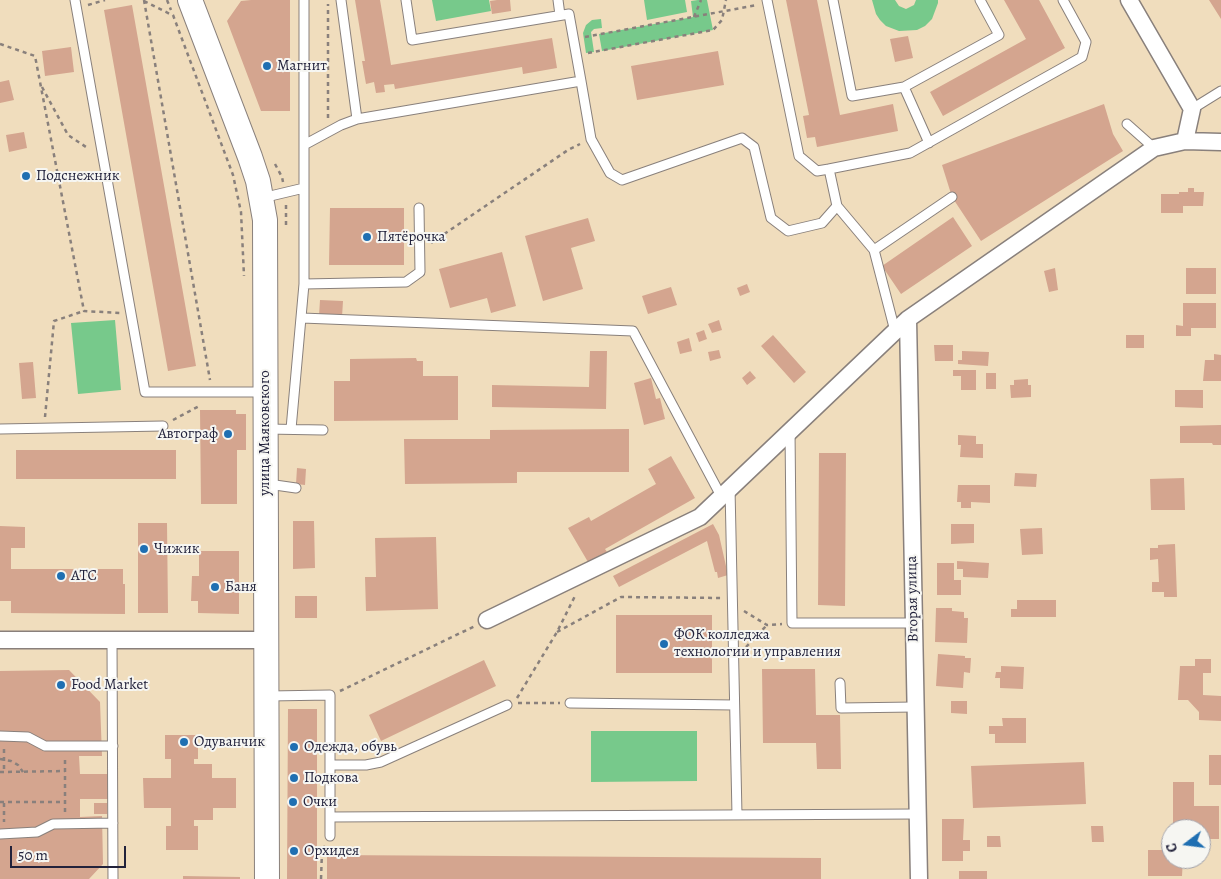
<!DOCTYPE html>
<meta charset="utf-8">
<style>
body{margin:0}
#map{position:relative;width:1221px;height:879px;overflow:hidden;background:#f0ddbd;font-family:Alegreya,serif}
canvas{display:block}
.north{position:absolute;left:1161px;top:819px;width:50px;height:50px;box-sizing:border-box;background:#f6f6f2;border:1px solid #a1a1a9;border-radius:50%;rotate:255deg;font-size:14px;font-weight:700;line-height:20px;text-align:center;color:#22223b}
.north::after{content:'';display:block;margin:auto;width:18px;height:22px;background:#1f6fb2;clip-path:polygon(50% 0,100% 100%,50% 72%,0 100%)}
.scale{position:absolute;left:10px;top:846px;width:116px;height:22px;box-sizing:border-box;border:2px solid #22223b;border-top:0;padding-left:6px;font-size:15px;line-height:18px;white-space:nowrap;color:#22223b;-webkit-text-stroke:4px #f6f6f2;paint-order:stroke}
</style>
<div id="map">
<canvas width="1221" height="879"></canvas>
<div class="north">С</div>
<div class="scale">50 m</div>
</div>
<script>
const c = document.querySelector('canvas').getContext('2d');
c.lineJoin = 'round';
function paint(path, color) { c.fillStyle = color; c.fill(path, 'evenodd'); }
const poly = rows => new Path2D(rows.map(r => 'M' + r).join(''));
function stroke(path, color, width, dash) { c.strokeStyle = color; c.lineWidth = width; c.lineCap = dash ? 'butt' : 'round'; c.setLineDash(dash || []); c.stroke(path); }
function drawText(font, color, halo, rows, align = 'center') {
  c.font = font + ' Alegreya,serif'; c.lineWidth = 4; c.setLineDash([]); c.textBaseline = 'middle'; c.strokeStyle = halo; c.fillStyle = color; for (const [text, x, y, turn = 0] of rows) {
    c.save(); c.translate(x, y); c.rotate((+turn || 0) * Math.PI / 180); c.textAlign = isNaN(turn) ? turn : align; if (halo) c.strokeText(text, 0, 0); c.fillText(text, 0, 0); c.restore();
  }
}
paint(poly([
 [432,0,489,0,491,11,436,21],
 [644,0,685,0,687,12,647,20],
 [698,0,707,0,713,30,602,51,599,34,693,17,691,1],
 [872,0,895,0,899,6,906,9,914,5,916,0,938,0,938,3,932,19,925,26,917,30,899,31,886,26,880,20,876,14],
 [601,19,602,28,594,29,591,32,594,52,586,53,583,33,586,25,592,20],
 [115,320,121,390,78,394,71,323],
 [591,731,697,731,697,781,591,782]
]), '#77c98b');
paint(poly([
 [251,0,290,0,290,111,261,111,227,21,241,1],
 [355,0,380,0,391,65,552,38,557,68,523,74,522,67,395,89,394,84,384,85,385,92,376,93,374,82,366,84,362,61,365,61],
 [497,0,510,0,511,11,492,14,490,1],
 [786,0,817,0,840,115,893,104,898,131,817,147,815,137,807,138,803,116,809,115],
 [1004,0,1039,0,1065,48,943,116,930,92,1026,39],
 [1209,0,1221,0,1221,19],
 [132,5,196,366,168,371,104,10],
 [908,36,913,58,895,62,890,39],
 [71,47,74,72,45,76,42,51],
 [718,51,724,85,637,100,631,66],
 [9,80,14,100,0,103,0,82],
 [1104,104,1113,134,1123,151,981,241,952,197,942,165],
 [24,132,27,148,9,152,6,135],
 [1188,188,1194,188,1194,192,1204,192,1203,206,1183,206,1183,213,1161,213,1161,194,1179,194,1179,192,1188,192],
 [330,208,404,208,404,265,329,265],
 [953,217,972,246,901,294,882,266],
 [588,218,595,241,571,248,583,289,543,301,525,236],
 [502,252,516,306,491,313,487,298,450,308,439,269],
 [1055,268,1058,290,1049,292,1044,271],
 [1186,268,1216,268,1216,294,1186,294],
 [747,284,750,292,740,296,737,288],
 [671,287,677,305,648,314,642,296],
 [320,300,343,301,342,317,319,316],
 [1183,303,1216,303,1216,328,1191,328,1191,336,1176,336,1176,325,1183,326],
 [719,320,722,330,712,333,708,324],
 [704,330,707,339,699,342,696,333],
 [773,335,806,372,794,383,761,346],
 [1126,335,1144,335,1144,348,1126,348],
 [689,338,692,351,680,354,677,342],
 [934,345,953,345,953,361,935,361],
 [719,350,721,358,710,361,708,352],
 [590,351,607,351,606,409,492,407,492,385,589,387],
 [962,351,989,352,988,366,958,364,958,360,962,360],
 [1214,354,1221,355,1221,381,1203,381,1205,360,1214,360],
 [416,358,417,361,423,361,423,376,458,376,458,420,334,421,334,381,350,381,350,359],
 [33,362,36,398,22,399,19,363],
 [953,370,976,370,976,390,961,390,961,376,953,376],
 [750,371,756,378,747,385,742,378],
 [986,373,996,373,996,389,986,389],
 [651,378,656,399,660,398,665,419,644,425,634,383],
 [1028,379,1028,385,1031,385,1031,397,1011,398,1010,385,1014,385,1014,380],
 [1175,390,1203,390,1203,408,1175,407],
 [200,410,236,410,236,414,246,414,246,450,237,450,237,504,201,504],
 [1221,425,1221,445,1213,445,1212,443,1180,443,1180,426],
 [629,429,629,472,517,472,517,483,405,484,404,439,490,439,490,430],
 [958,435,976,436,976,444,983,444,983,458,960,457,961,445,958,445],
 [16,450,176,450,176,479,16,479],
 [819,453,846,453,845,606,818,605],
 [671,456,695,498,605,549,607,552,588,562,568,528,589,517,591,521,656,484,648,469],
 [297,468,306,469,305,485,296,484],
 [1015,473,1037,474,1036,487,1014,486],
 [1184,478,1185,510,1151,510,1150,479],
 [958,485,990,485,990,503,971,502,971,508,961,508,961,502,957,502],
 [293,521,314,521,315,568,293,569],
 [138,523,167,523,168,613,138,613],
 [713,524,719,535,728,575,718,578,717,572,715,572,707,541,619,587,613,576],
 [951,524,974,524,974,543,951,544],
 [0,526,25,527,25,548,11,548,11,569,123,569,123,584,125,584,125,614,11,613,11,601,0,601],
 [1042,528,1043,554,1022,555,1020,529],
 [436,537,438,609,366,611,365,577,376,577,375,538],
 [1175,544,1177,597,1164,597,1164,592,1152,592,1152,582,1159,582,1158,559,1150,560,1150,548,1158,548,1158,545],
 [199,551,239,551,239,614,198,613,198,601,191,601,192,576,199,576],
 [957,561,989,563,988,578,963,577,963,569,957,569],
 [937,563,954,563,954,580,961,580,961,595,937,595],
 [295,596,317,596,317,618,295,618],
 [1017,600,1056,600,1056,617,1011,617,1011,609,1017,609],
 [936,608,952,608,952,611,964,612,964,618,968,618,967,643,935,642],
 [616,615,712,615,712,673,616,673],
 [938,654,965,656,965,658,971,658,970,673,964,672,963,688,936,686],
 [1195,659,1211,659,1211,673,1203,673,1203,695,1221,696,1221,721,1199,720,1199,712,1188,700,1178,700,1180,666,1195,666],
 [484,660,496,686,381,741,369,715],
 [1001,666,1024,667,1023,689,1000,688,1000,678,995,678,996,672,1001,672],
 [762,669,815,669,816,715,840,715,841,769,817,769,816,743,763,743],
 [69,670,100,702,102,756,79,756,80,774,110,774,110,799,80,799,80,817,102,816,103,864,89,879,0,879,0,671],
 [951,701,967,701,967,714,951,713],
 [288,709,317,709,317,879,287,879],
 [1002,718,1026,718,1026,743,995,743,995,734,989,734,989,726,1003,726],
 [165,735,198,735,198,759,194,759,194,764,212,764,212,778,236,778,236,808,213,808,213,820,194,820,194,826,198,826,198,850,166,850,166,826,171,826,171,808,144,808,143,778,171,778,171,759,165,759],
 [1209,755,1221,755,1221,785,1209,785],
 [1084,762,1086,804,973,808,971,766],
 [1173,782,1194,782,1194,806,1219,806,1219,839,1201,839,1201,829,1173,829],
 [94,803,107,803,107,814,94,814],
 [942,819,964,819,963,840,970,840,970,851,963,851,963,861,942,861],
 [1091,826,1103,826,1104,842,1092,842],
 [987,836,1000,836,1001,847,987,847],
 [1148,850,1171,850,1171,859,1183,859,1182,876,1148,876],
 [327,855,821,858,821,879,327,879],
 [959,871,987,871,987,879,959,879],
 [183,876,240,877,240,879,183,879]
]), '#d4a58f');
const lane = poly([
 [75,0,145,392,264,392],
 [341,0,357,119],
 [406,0,412,40,569,14,581,81],
 [558,0,560,15],
 [767,0,799,156,817,171,829,169],
 [833,0,852,96,904,87,999,35,980,0],
 [904,87,929,143],
 [1192,109,1221,91],
 [1127,124,1154,148],
 [304,145,341,125,357,119,581,81,591,139,610,173,622,180,742,138,754,147,771,218,788,231,822,223,837,206,829,169,910,153,1082,57,1086,42,1063,0],
 [262,198,304,188],
 [837,206,874,250],
 [304,284,406,282,420,272,419,208],
 [302,318,633,331,721,496],
 [895,331,874,250,952,197],
 [0,429,163,426],
 [266,429,323,430],
 [291,429,304,284,304,0],
 [790,431,792,623,914,623],
 [268,484,296,488],
 [730,488,737,815],
 [112,640,113,879],
 [840,683,841,708,915,707],
 [269,696,330,695,330,836],
 [570,703,734,705],
 [0,736,28,737,45,746,113,746],
 [330,765,366,765,381,762,507,705],
 [330,817,917,814],
 [0,834,37,832,53,824,113,823]
]);
const street = poly([
 [1129,0,1192,109,1185,141],
 [908,319,919,879],
 [487,620,700,517,908,319,1154,148,1185,141,1221,142],
 [0,640,266,640]
]);
const secondary = poly([
 [190,0,250,157,258,181,265,220,267,879]
]);
stroke(lane, '#89807c', 11);
stroke(street, '#89807c', 19);
stroke(secondary, '#89807c', 26);
stroke(poly([
 [144,0,210,380],
 [167,0,171,10],
 [144,1,174,16],
 [88,5,105,0],
 [173,15,233,175,241,212,244,276],
 [694,17,701,0],
 [585,37,757,5],
 [0,44,35,56,84,311,120,313],
 [588,53,713,30,722,20,726,0],
 [42,87,68,135,89,149],
 [328,118,328,4],
 [275,164,282,177,283,182],
 [286,205,286,227],
 [431,243,568,150,580,144],
 [45,417,54,321,84,311],
 [173,420,201,405],
 [744,611,767,625,782,624],
 [557,632,621,597,722,598],
 [746,647,767,625],
 [340,691,475,626],
 [517,698,557,632,576,594],
 [518,703,560,703],
 [4,749,4,772],
 [0,759,11,761,18,765,23,772],
 [0,772,65,771],
 [0,802,65,802],
 [4,803,4,822],
 [65,812,65,758],
 [321,879,322,851,325,846]
]), '#89807c', 2.5, [4, 4]);
stroke(lane, '#fff', 9);
stroke(street, '#fff', 16);
stroke(secondary, '#fff', 24);
for (const [x, y, r, color] of [
 [267,66,5,"#1f6fb2"],
 [26,176,5,"#1f6fb2"],
 [367,237,5,"#1f6fb2"],
 [228,434,5,"#1f6fb2"],
 [144,549,5,"#1f6fb2"],
 [61,576,5,"#1f6fb2"],
 [215,587,5,"#1f6fb2"],
 [664,644,5,"#1f6fb2"],
 [61,685,5,"#1f6fb2"],
 [184,742,5,"#1f6fb2"],
 [294,747,5,"#1f6fb2"],
 [294,778,5,"#1f6fb2"],
 [293,802,5,"#1f6fb2"],
 [294,851,5,"#1f6fb2"]
]) { const dot = new Path2D(); dot.arc(x, y, r, 0, 2 * Math.PI); c.fillStyle = color; c.fill(dot); stroke(dot, '#f6f6f2', 2); }
drawText('15px', '#22223b', '#f6f6f2', [
 ["Магнит",277,66],
 ["Подснежник",36,176],
 ["Пятёрочка",377,237],
 ["Автограф",218,434,"right"],
 ["Чижик",154,549],
 ["АТС",71,576],
 ["Баня",225,587],
 ["ФОК колледжа",674,635],
 ["технологии и управления",674,652],
 ["Food Market",71,685],
 ["Одуванчик",194,742],
 ["Одежда, обувь",304,747],
 ["Подкова",304,778],
 ["Очки",303,802],
 ["Орхидея",304,851]
], 'left');
drawText('15px', '#22223b', '#f6f6f2', [
 ["улица Маяковского",265,433,-90],
 ["Вторая улица",913,599,-91]
]);
</script>
